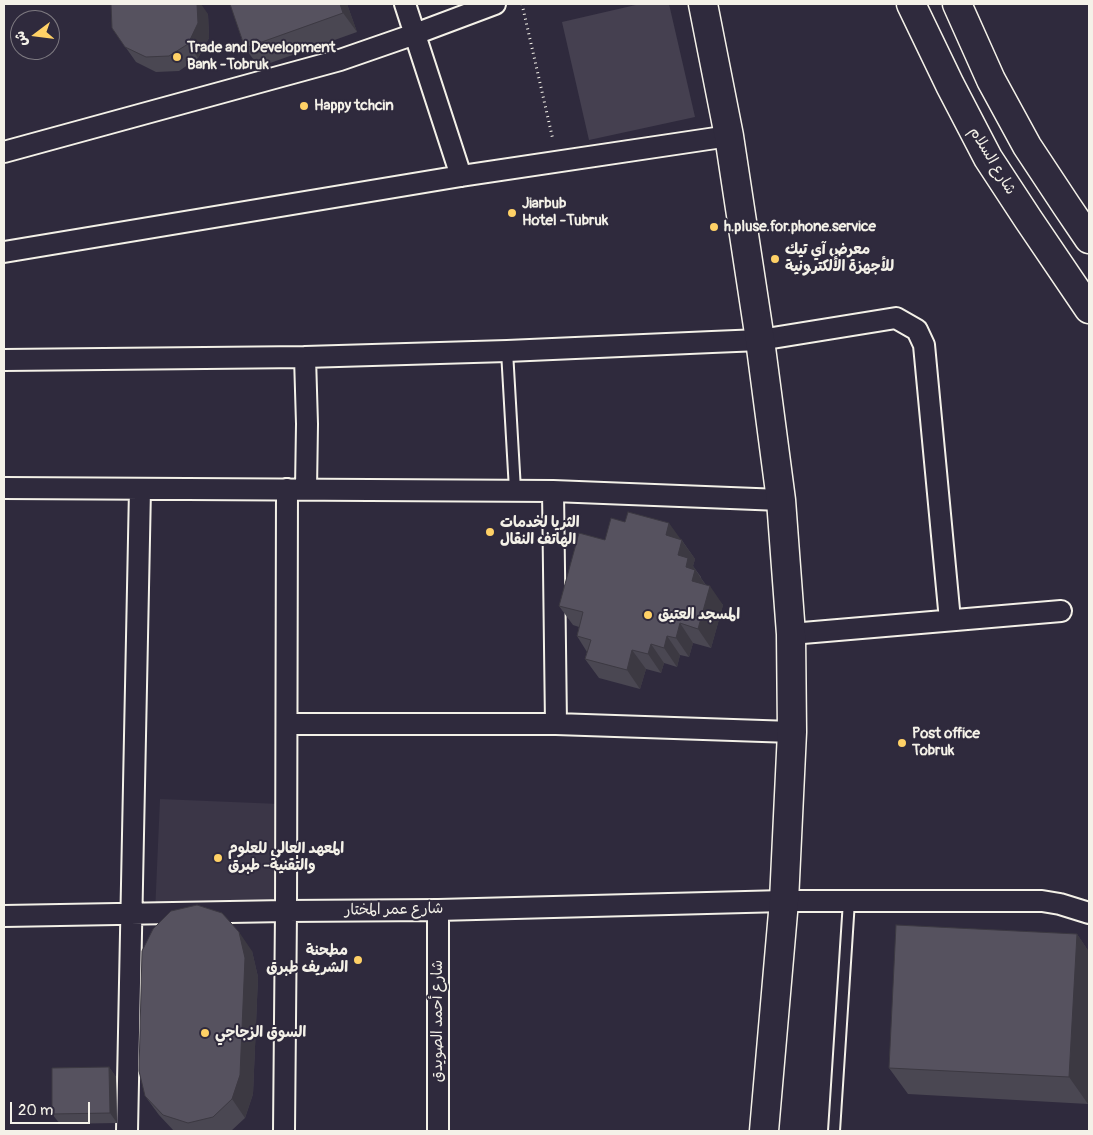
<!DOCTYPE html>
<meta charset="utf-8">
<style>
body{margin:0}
#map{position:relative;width:1093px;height:1135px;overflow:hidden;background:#2f2a3d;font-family:Pangolin,"Playpen Sans Arabic",sans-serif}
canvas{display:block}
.frame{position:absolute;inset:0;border:5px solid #f4f1e8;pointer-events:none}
.north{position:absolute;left:10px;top:10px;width:50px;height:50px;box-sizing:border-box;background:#2f2a3d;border:1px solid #7e7a81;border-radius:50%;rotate:255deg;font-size:14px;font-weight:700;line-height:20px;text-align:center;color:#f4f1e8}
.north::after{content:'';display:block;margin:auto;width:18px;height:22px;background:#ffd166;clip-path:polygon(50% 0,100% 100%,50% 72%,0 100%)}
.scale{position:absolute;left:10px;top:1102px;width:80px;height:22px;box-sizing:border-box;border:2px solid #f4f1e8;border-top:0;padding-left:6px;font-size:15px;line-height:18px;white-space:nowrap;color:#f4f1e8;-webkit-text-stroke:4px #2f2a3d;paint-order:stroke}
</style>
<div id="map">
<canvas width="1093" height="1135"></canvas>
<div class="frame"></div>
<div class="north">ش</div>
<div class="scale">20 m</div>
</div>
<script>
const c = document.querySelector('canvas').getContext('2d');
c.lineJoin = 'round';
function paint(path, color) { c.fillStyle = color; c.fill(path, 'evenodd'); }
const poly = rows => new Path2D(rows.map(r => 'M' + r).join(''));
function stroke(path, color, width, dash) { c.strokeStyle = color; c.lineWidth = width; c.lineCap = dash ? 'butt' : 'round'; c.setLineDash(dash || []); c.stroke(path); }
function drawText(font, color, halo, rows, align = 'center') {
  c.font = font + ' Pangolin,"Playpen Sans Arabic",sans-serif'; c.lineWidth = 4; c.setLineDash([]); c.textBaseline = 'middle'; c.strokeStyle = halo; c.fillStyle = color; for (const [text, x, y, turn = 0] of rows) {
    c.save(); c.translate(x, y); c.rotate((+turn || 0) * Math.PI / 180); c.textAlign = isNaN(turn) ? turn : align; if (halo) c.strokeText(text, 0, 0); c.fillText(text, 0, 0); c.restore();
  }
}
paint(poly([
 [160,799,280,804,276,918,155,913]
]), '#3b3647');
paint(poly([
 [640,4,669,4,695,117,589,140,562,22]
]), '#454050');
const lane = poly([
 [507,351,515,490],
 [834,1131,849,901]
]);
const street = poly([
 [405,4,461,176],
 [4,152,340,60,415,34,495,4],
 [4,252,461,176,729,136],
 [305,357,307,424,306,489],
 [4,360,305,357,507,351,712,342,760,340,896,318,917,330,924,345,950,620],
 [4,488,553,491,781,500],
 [553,491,556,724],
 [791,634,1061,611],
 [287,724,556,724,792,732],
 [4,916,286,911,438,910,784,901,1042,901,1060,904,1089,913],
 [127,1131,140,489],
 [284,1131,286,911,287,489],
 [438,1131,438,910]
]);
const secondary = poly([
 [703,4,729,136,760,340,781,500,791,634,792,732,784,901,764,1131],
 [911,4,950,85,988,158,1028,219,1089,309],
 [957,4,991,80,1027,146,1066,205,1089,239]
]);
stroke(lane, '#f4f1e8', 14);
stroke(street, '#f4f1e8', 24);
stroke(secondary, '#f4f1e8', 31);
stroke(poly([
 [522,4,553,140]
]), '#f4f1e8', 3, [1, 4]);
stroke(lane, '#2f2a3d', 10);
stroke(street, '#2f2a3d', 20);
stroke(secondary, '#2f2a3d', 28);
paint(poly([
 [230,4,347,4,357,32,259,67,245,48],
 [208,14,209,38,198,58,179,71,156,72,136,62,112,28],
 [625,522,681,539,695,559,693,566,701,577,701,578,706,585,723,605,711,648,693,643,689,657,680,655,677,667,664,663,661,673,646,669,640,689,599,678,585,659,587,652,577,636,579,627,573,625,559,606,605,540],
 [1077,934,1089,952,1089,1075,1088,1104,908,1094,889,1068],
 [252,951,258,977,253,1094,245,1118,231,1131,174,1131,159,1115,145,1096],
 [109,1067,116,1077,117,1123,60,1124,52,1114]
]), '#4a4752');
paint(poly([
 [197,4,201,4,208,14,209,38,198,58,188,44],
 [340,4,347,4,357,32,343,13],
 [669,523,695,559,693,566,708,589,692,581,666,535],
 [710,586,723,605,711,648,698,629],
 [680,623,693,643,689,657,676,638],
 [667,636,680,655,677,667,664,648],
 [651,644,664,663,661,673,648,654],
 [632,650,646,669,640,689,627,670],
 [239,932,252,951,258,977,253,1094,245,1118,232,1099],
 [1077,934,1089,952,1089,1075,1088,1104,1069,1077],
 [109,1067,116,1077,117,1123,110,1113]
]), '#3c3942');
const building = poly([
 [111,4,197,4,198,23,188,44,169,56,146,57,125,47,112,28,111,4],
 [230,4,340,4,343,13,245,48,230,4],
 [628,512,669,523,666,535,682,540,678,555,688,558,686,567,695,570,692,581,710,586,698,629,680,623,676,638,667,636,664,648,651,644,648,654,632,650,627,670,585,659,591,640,577,636,583,612,559,606,579,533,605,540,611,518,625,522,628,512],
 [197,905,222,913,239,932,245,958,240,1075,232,1099,213,1117,188,1123,163,1115,145,1096,139,1071,142,951,153,929,171,911,197,905],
 [896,925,1077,934,1069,1077,889,1068,896,925],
 [109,1067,110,1113,52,1114,52,1068,109,1067]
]);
paint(building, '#56525f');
stroke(building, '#3c3942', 1);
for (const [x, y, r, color] of [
 [177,57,5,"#ffd166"],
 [304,106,5,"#ffd166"],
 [512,213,5,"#ffd166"],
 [714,227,5,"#ffd166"],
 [775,259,5,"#ffd166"],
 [490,532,5,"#ffd166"],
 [648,615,5,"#ffd166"],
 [902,743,5,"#ffd166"],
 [218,858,5,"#ffd166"],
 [358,960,5,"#ffd166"],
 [205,1033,5,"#ffd166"]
]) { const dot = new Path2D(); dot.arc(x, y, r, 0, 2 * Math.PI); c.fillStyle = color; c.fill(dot); stroke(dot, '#2f2a3d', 2); }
drawText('bold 15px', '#f4f1e8', '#2f2a3d', [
 ["Trade and Development",187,48],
 ["Bank -Tobruk",187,65],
 ["Happy tchcin",314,106],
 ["Jiarbub",522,204],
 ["Hotel -Tubruk",522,221],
 ["h.pluse.for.phone.service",724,227],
 ["معرض آي تيك",785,250],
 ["للأجهزة الألكترونية",785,267],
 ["الثريا لخدمات",500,523],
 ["الهاتف النقال",500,540],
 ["المسجد العتيق",658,615],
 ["Post office",912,734],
 ["Tobruk",912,751],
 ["المعهد العالي للعلوم",228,849],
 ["والتقنية- طبرق",228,866],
 ["مطحنة",348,951,"right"],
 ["الشريف طبرق",348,968,"right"],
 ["السوق الزجاجي",215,1033]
], 'left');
drawText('15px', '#f4f1e8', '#2f2a3d', [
 ["شارع السلام",992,161,59],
 ["شارع عمر المختار",394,910,-1],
 ["شارع أحمد الصويدق",438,1021,-90]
]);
</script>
